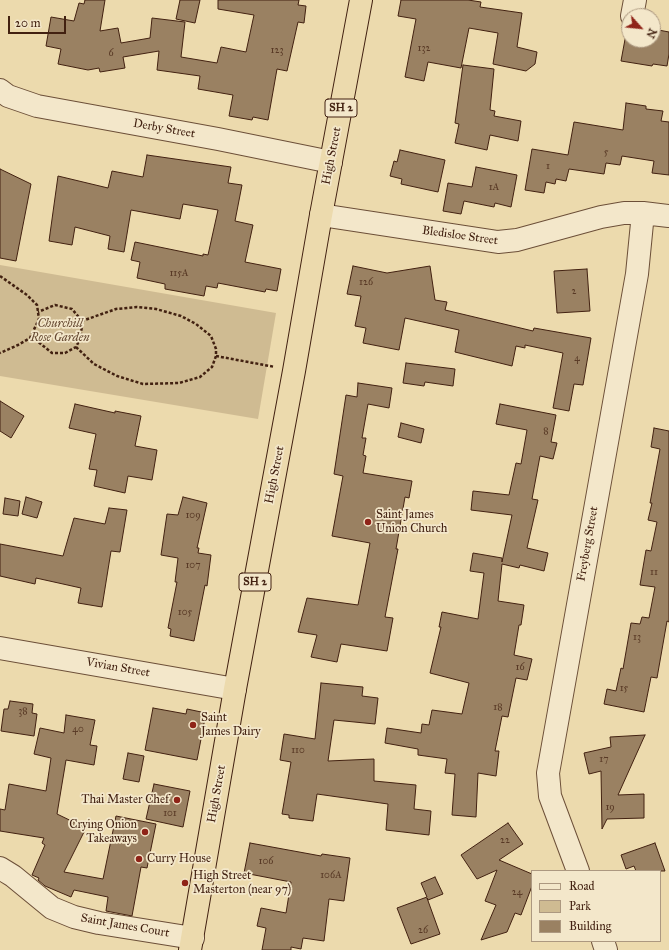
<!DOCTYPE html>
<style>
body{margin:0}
#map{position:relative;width:669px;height:950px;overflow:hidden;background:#ecdaad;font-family:"IM FELL Great Primer",serif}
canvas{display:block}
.legend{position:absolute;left:531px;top:870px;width:130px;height:72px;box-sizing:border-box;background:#f3e7ca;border:1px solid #ac9880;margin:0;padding:5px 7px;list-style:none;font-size:12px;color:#422111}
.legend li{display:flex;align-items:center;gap:8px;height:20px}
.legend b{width:20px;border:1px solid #ac9880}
.north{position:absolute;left:621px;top:8px;width:40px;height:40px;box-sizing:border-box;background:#f3e7ca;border:1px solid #ac9880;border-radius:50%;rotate:117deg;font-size:11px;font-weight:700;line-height:16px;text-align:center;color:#422111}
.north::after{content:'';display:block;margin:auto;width:14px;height:18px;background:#8f2418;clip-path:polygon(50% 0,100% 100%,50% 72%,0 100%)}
.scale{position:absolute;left:8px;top:16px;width:58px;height:18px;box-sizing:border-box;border:2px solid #422111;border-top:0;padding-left:5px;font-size:12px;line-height:14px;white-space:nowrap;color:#422111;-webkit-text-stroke:3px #f3e7ca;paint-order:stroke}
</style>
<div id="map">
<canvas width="669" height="950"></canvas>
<ul class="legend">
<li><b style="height:5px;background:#f3e7ca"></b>Road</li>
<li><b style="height:11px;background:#cfbb92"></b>Park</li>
<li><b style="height:11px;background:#9a8162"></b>Building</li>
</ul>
<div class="north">N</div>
<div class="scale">20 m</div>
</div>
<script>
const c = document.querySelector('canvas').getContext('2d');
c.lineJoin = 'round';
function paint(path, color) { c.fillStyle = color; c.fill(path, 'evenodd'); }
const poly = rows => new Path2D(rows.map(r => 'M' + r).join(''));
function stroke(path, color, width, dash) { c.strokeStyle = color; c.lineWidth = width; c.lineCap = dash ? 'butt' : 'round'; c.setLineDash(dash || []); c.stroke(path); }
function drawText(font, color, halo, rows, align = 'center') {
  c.font = font + ' "IM FELL Great Primer",serif'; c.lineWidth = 3.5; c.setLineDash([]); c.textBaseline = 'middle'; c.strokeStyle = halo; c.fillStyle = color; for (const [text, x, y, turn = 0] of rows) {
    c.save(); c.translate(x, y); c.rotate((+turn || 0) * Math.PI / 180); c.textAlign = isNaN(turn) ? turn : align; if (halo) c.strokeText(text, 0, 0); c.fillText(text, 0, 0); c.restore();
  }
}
paint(poly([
 [0,265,276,313,258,419,0,376]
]), '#cfbb92');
const building = poly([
 [85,0,105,0,100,31,118,28,121,43,150,38,152,18,185,22,181,57,217,63,221,47,246,52,254,15,218,9,218,0,299,0,298,5,306,6,304,23,298,22,287,71,277,69,268,120,253,117,252,120,229,116,233,95,198,89,200,76,157,70,159,51,123,57,125,68,100,72,99,68,88,70,58,64,61,49,46,46,51,17,74,21,79,3,84,4,85,0],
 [180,0,200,0,195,23,176,19,180,0],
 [401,0,468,0,481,2,480,7,522,13,517,47,537,52,535,64,526,71,493,64,498,33,469,28,461,68,428,62,424,81,405,77,416,19,398,16,401,0],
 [653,29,669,32,669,54,667,66,653,64,652,66,621,61,626,34,629,35,629,40,653,40,653,29],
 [463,65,494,69,490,110,495,111,494,116,521,121,518,141,490,135,487,150,455,143,459,124,455,123,463,65],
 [626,103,646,106,646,109,663,111,661,121,669,122,669,175,652,173,654,161,622,156,620,165,606,163,604,174,569,169,566,181,556,179,555,184,546,182,544,193,525,190,532,149,568,155,574,122,623,130,626,103],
 [400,150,445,160,438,192,401,184,402,179,390,176,394,161,397,162,400,150],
 [147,155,231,167,228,183,242,185,235,221,253,225,245,262,281,269,277,291,266,289,265,292,218,283,217,288,206,286,204,296,165,289,165,284,137,278,140,262,131,260,135,242,203,256,203,254,208,255,218,210,183,204,180,219,131,210,124,252,108,249,110,236,75,227,72,245,49,241,58,176,108,188,112,171,143,177,147,155],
 [476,167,517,175,511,207,495,203,494,207,464,201,461,214,443,211,448,183,472,187,476,167],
 [0,169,31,184,16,261,0,258,0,169],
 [353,266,387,273,430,266,435,300,447,302,445,310,533,331,534,328,591,338,583,385,574,384,569,411,553,408,563,353,525,345,525,348,516,346,512,366,455,352,459,330,405,318,399,350,363,343,366,328,355,326,361,296,347,294,353,266],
 [587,269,590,311,557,313,554,271,587,269],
 [406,363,455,369,453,386,425,382,424,386,403,383,406,363],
 [358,383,392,388,389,408,368,404,362,438,366,438,363,455,366,456,363,473,412,481,409,498,405,497,396,549,398,549,385,617,393,618,387,651,341,644,337,662,311,657,317,635,298,632,307,598,358,605,370,543,332,536,343,476,334,474,346,395,357,397,358,383],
 [0,401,24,416,11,438,0,431,0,401],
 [75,404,115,413,115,411,141,416,135,446,157,450,152,480,128,476,125,493,94,486,97,470,89,469,96,434,69,428,75,404],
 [500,404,556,415,551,442,557,443,553,459,540,456,532,499,538,500,527,548,548,553,544,571,520,565,519,568,502,564,498,601,524,605,521,625,519,625,514,655,532,659,527,680,516,678,508,717,502,716,495,751,499,751,496,776,478,773,476,817,452,815,455,774,445,773,447,759,418,755,418,749,385,743,387,728,421,733,422,724,429,725,432,710,462,714,469,683,430,673,441,627,439,627,442,612,478,619,484,573,470,571,473,553,502,558,502,562,512,515,471,510,473,491,509,495,516,463,521,464,527,430,496,424,500,404],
 [401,423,424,429,421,443,398,437,401,423],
 [654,428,669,431,669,622,667,621,657,678,651,677,644,712,604,704,607,689,616,691,621,668,623,669,631,623,640,624,642,617,649,618,655,587,640,585,646,550,651,551,657,522,648,520,652,503,650,503,660,449,651,447,654,428],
 [26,497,42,502,37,518,22,514,26,497],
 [183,497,207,503,197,548,199,548,198,553,211,555,207,586,205,585,194,641,170,636,171,629,168,628,177,582,175,582,178,558,161,555,167,514,178,515,183,497],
 [5,498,20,501,18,516,3,514,5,498],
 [109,508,127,510,120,552,111,551,102,607,78,603,81,588,36,578,35,584,0,576,0,544,63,556,74,518,105,524,109,508],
 [321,683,363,687,362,696,378,698,375,724,334,720,328,761,374,759,374,781,416,785,414,809,431,811,429,835,386,830,388,804,317,794,313,821,289,818,289,815,282,814,291,762,280,760,284,734,315,739,321,683],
 [10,701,33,704,32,713,37,714,34,736,1,731,4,709,8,709,10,701],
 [153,708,186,714,187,709,206,713,197,760,145,750,153,708],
 [66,715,95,720,90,745,97,746,94,765,66,760,57,814,86,828,64,872,103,879,116,816,156,824,147,868,141,867,132,916,106,911,108,897,74,890,71,897,45,886,38,880,39,878,32,875,45,845,42,843,44,838,0,831,0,809,5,810,9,784,46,791,51,758,34,754,40,728,64,733,66,715],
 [645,735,618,795,644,794,644,818,607,819,602,829,601,771,589,774,584,753,611,747,610,737,645,735],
 [128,753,144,756,139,782,123,779,128,753],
 [154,784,190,791,183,827,146,819,154,784],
 [508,823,523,844,499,860,532,874,532,886,521,915,515,913,507,932,481,940,496,905,485,901,497,870,477,879,461,855,508,823],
 [250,843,321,856,322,854,350,858,344,901,329,899,324,941,303,938,301,949,291,947,291,950,262,950,266,928,257,926,261,908,286,913,291,882,244,873,250,843],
 [655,843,665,871,636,871,634,866,626,869,621,855,655,843],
 [435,877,443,894,428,900,427,898,440,934,411,944,397,908,427,897,421,883,435,877]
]);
paint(building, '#9a8162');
stroke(building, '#422111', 1);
const minor = poly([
 [632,16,635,0],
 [0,90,8,96,37,106,218,139,331,162],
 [321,215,498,242,517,240,601,217,624,213,643,213,669,216],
 [0,648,235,689],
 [0,868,13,876,52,908,74,917,99,923,193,938],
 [578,871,550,796,548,773,637,274,643,213],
 [603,941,606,950]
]);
const highway = poly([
 [190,950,235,689,294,371,321,215,361,0]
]);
stroke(minor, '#6c4f38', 24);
stroke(highway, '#422111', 24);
stroke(poly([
 [0,276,27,295,37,305,39,319,30,338,18,345,0,353],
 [31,336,52,353,65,353,76,347,81,337,82,321,72,309,55,305,38,312],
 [76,347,94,364,117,376,143,384,179,383,200,377,212,367,216,356,216,349,211,336,196,324,181,316,156,309,137,307,116,309,82,321],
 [216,356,275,367]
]), '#422111', 2.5, [3, 2]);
stroke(minor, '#f3e7ca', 22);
stroke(highway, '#ecdaad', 22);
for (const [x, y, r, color] of [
 [368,522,4,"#8f2418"],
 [193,725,4,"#8f2418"],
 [177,800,4,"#8f2418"],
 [145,832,4,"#8f2418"],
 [139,859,4,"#8f2418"],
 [185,883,4,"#8f2418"]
]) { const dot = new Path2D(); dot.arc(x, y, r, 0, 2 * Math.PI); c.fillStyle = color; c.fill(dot); stroke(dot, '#f3e7ca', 1.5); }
drawText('10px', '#583925', null, [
 ["132",424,49],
 ["123",277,51],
 ["6",111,54],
 ["5",606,153],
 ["1",548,167],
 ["1A",494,188],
 ["115A",179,274],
 ["126",366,283],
 ["2",574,292],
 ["4",577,359],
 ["8",546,432],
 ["109",193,516],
 ["107",193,566],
 ["11",654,573],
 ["105",185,613],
 ["13",637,638],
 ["16",520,668],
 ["15",624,689],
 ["18",498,708],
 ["38",23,712],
 ["40",78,730],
 ["110",298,751],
 ["17",604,760],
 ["19",610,808],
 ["101",170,814],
 ["22",505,841],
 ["106",266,862],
 ["106A",331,876],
 ["24",517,893],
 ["26",423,931]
]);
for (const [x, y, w] of [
 [341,108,32],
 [255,582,32]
]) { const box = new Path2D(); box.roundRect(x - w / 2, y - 9, w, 18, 3); c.fillStyle = '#f3e7ca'; c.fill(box); stroke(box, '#422111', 1); }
drawText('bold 11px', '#422111', null, [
 ["SH 2",341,108],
 ["SH 2",255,582]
]);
drawText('12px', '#422111', '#f3e7ca', [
 ["Derby Street",164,129,10],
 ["High Street",332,156,-79],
 ["Bledisloe Street",460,236,8],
 ["High Street",275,475,-79],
 ["Freyberg Street",588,544,-80],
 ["Vivian Street",118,668,10],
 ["High Street",217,794,-80],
 ["Saint James Court",125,926,10]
]);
drawText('italic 12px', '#654831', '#f3e7ca', [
 ["Churchill",60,324],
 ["Rose Garden",60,338]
]);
drawText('12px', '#422111', '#f3e7ca', [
 ["Saint James",376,515],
 ["Union Church",376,529],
 ["Saint",201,718],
 ["James Dairy",201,732],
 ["Thai Master Chef",169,800,"right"],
 ["Crying Onion",137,825,"right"],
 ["Takeaways",137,839,"right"],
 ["Curry House",147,859],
 ["High Street",193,876],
 ["Masterton (near 97)",193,890]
], 'left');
</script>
